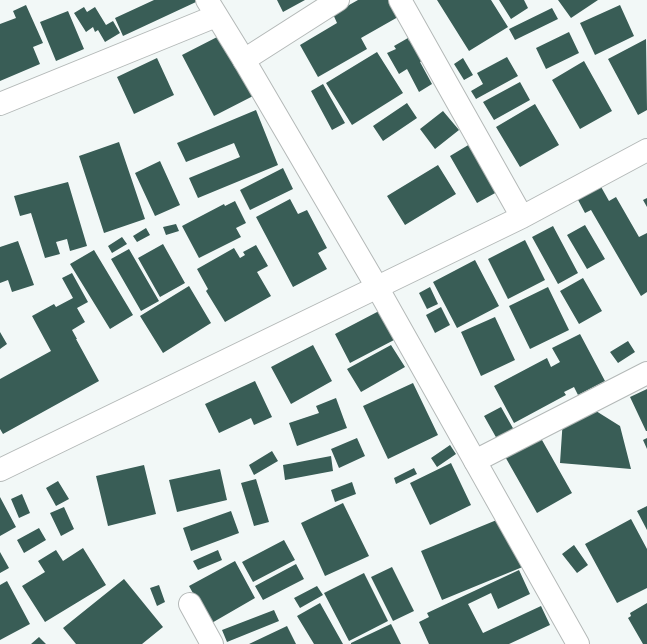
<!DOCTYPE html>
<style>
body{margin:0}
canvas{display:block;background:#f2f8f7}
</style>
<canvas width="647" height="644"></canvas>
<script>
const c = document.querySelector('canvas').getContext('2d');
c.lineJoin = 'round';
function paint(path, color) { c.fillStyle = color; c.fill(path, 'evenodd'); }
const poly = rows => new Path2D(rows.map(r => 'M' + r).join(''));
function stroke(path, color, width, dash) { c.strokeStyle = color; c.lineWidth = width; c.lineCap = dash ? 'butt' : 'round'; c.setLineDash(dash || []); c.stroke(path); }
paint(poly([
 [154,0,195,0,196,2,123,36,115,18],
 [277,0,305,0,283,12],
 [358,0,388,0,398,17,361,38,367,49,318,77,300,45,337,23,333,14],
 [437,0,491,0,508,27,469,51],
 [499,0,524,0,528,8,511,19],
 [558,0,598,0,571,18],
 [26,5,43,43,33,47,40,64,0,81,0,24,16,18,13,11],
 [620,5,634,36,595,55,580,23],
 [84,7,87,12,95,7,106,25,113,21,120,33,105,42,98,30,95,32,93,27,86,32,74,13],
 [552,8,558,19,515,40,509,29],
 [68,11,84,49,56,61,40,22],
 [569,32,579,53,546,69,536,48],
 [223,34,255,95,214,116,182,55],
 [418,36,430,57,420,62,432,84,419,92,407,69,399,74,387,53,396,49,394,46,408,38,409,41],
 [646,39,647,110,638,115,608,59],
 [377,52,403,93,352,125,326,83],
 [507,57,518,76,476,99,471,91,483,84,477,73],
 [157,58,174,95,134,114,117,77],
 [463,58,473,75,464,80,454,64],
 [584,61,612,111,580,129,552,80],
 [520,82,530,100,494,120,483,102],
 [323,84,345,123,332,130,311,91],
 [407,103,417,118,383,141,373,126],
 [535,104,559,145,520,167,496,127],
 [256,110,278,165,198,198,189,178,240,157,234,143,186,162,177,143],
 [443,111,459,130,435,149,420,129],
 [119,142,145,219,104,233,79,156],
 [470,144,497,192,477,203,450,156],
 [160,161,180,205,155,216,135,173],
 [438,165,456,194,405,225,387,196],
 [283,168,293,189,250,210,240,190],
 [68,182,87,246,70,251,67,239,56,242,60,254,45,258,31,213,20,216,14,196],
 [600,185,609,201,616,197,639,237,647,233,647,292,641,296,591,210,585,213,577,198],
 [647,198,647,207,643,200],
 [290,199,298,214,307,210,327,248,318,253,327,269,293,287,256,217],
 [235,201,246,223,236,228,241,237,199,258,182,226,224,204,225,206],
 [176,224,179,231,166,235,163,227],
 [585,225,605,259,587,269,567,235],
 [553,226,578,273,558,284,532,237],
 [146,228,150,235,137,242,133,236],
 [122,237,127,244,112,253,108,246],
 [525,240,545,280,508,299,488,259],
 [18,241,34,285,12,292,8,280,0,283,0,247],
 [163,244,185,283,160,297,138,258],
 [256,245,268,266,257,272,271,296,225,322,206,291,208,289,197,269,234,248,240,258,245,255,243,252],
 [129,249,159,301,141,311,111,259],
 [94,250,133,315,110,329,70,264],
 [475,260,499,306,457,328,433,282],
 [72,273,88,302,77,308,85,322,72,330,77,339,76,339,99,381,3,434,0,429,0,379,51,351,32,316,54,304,56,307,73,298,62,278],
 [583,278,602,311,579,324,560,291],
 [189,286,211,323,163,353,140,316],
 [430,287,438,304,427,309,419,293],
 [548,287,569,330,530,349,509,306],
 [441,307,450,325,435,333,426,315],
 [379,311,394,340,350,363,335,334],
 [495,317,515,360,481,376,461,332],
 [0,332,7,344,0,349],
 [580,334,605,381,578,395,574,387,564,392,566,395,514,423,494,386,547,358,551,367,560,362,552,348],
 [628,341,635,352,618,363,610,352],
 [313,345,332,381,291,404,271,367],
 [391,345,405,367,361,392,347,369],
 [255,381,272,417,254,425,251,418,219,433,205,404],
 [413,383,438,435,388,459,363,406],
 [647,389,647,431,646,431,630,397],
 [336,398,347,428,297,446,289,423,319,413,316,406],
 [501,407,514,430,497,439,484,416],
 [596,411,620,426,631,469,560,463,563,418],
 [538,433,572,493,537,513,503,453],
 [357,438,365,456,339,468,331,449],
 [647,438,647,449,643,440],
 [450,445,456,454,437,467,431,458],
 [272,451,278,461,254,475,249,465],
 [331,456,333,471,285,480,283,465],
 [451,463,471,505,430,525,410,483],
 [144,465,156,514,108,526,96,476],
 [414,468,417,474,396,484,394,478],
 [220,469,227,500,177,512,169,480],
 [256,479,269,522,254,526,241,483],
 [58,481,69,499,56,506,46,488],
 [352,482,356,494,335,502,331,490],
 [22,494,30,513,19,518,11,499],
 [0,497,16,527,0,536],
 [343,503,369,556,325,576,301,523],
 [647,506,647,530,637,511],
 [64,507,74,529,61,536,50,513],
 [231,511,239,533,191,551,183,528],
 [504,517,525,566,442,600,421,551],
 [631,519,647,549,647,588,617,603,585,544],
 [39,528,46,540,24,553,17,540],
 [284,540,295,560,253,582,242,562],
 [574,545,588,565,577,573,562,554],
 [83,548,106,585,45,622,22,586,45,572,38,561,56,550,63,561],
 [218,550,222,560,198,570,193,561],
 [0,552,9,568,0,573],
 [235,561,255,598,210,624,189,586],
 [296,564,304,579,263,600,255,586],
 [392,567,414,611,393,621,371,577],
 [519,570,530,594,498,609,491,593,468,604,483,633,541,606,550,625,509,644,429,644,419,622,429,617,427,613],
 [364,573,388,621,349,641,324,593],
 [124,579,163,627,142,644,76,644,63,628],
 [7,581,30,624,0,640,0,585],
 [159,585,165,602,157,606,150,588],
 [317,586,323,595,300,608,294,598],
 [320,603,343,644,314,644,297,616],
 [647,603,647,644,643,644,628,618,631,616,630,613],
 [274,610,279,621,227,642,222,630],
 [391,624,401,644,351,644,351,643],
 [287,626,296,644,249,644],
 [39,637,46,644,31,644]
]), '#395d56');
const minor = poly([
 [400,0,522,217],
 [244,60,338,0],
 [0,104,216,16],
 [475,461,647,373],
 [0,470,522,217,647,150],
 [190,604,212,644]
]);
const tertiary = poly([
 [207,0,244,60,377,287,578,644]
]);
stroke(minor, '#b4b9b8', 24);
stroke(tertiary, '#b4b9b8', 24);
stroke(minor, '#fff', 22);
stroke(tertiary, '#fff', 22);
</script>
